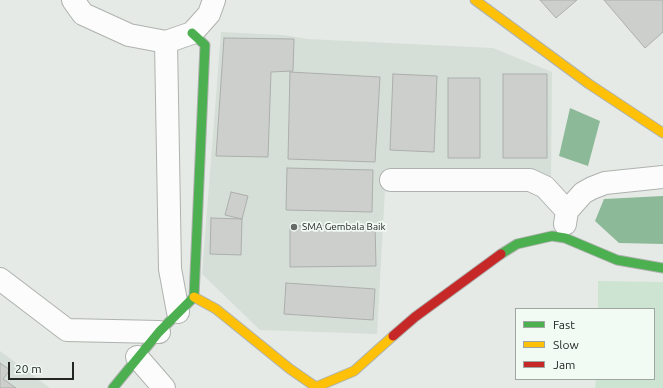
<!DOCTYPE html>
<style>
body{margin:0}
#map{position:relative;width:663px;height:388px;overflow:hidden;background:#e6eae6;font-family:Ubuntu,sans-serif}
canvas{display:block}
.legend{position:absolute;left:515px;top:308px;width:140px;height:72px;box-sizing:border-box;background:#f1faf3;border:1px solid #9fa5a0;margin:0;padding:5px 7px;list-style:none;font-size:12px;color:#232623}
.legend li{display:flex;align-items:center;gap:8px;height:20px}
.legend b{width:20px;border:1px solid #9fa5a0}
.scale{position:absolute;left:8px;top:362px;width:66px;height:18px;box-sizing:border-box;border:2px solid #232623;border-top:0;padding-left:5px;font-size:12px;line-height:14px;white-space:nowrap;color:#232623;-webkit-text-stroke:3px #f1faf3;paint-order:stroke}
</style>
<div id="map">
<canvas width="663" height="388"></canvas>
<ul class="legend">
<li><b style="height:5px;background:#4caf50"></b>Fast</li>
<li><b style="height:5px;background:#ffc107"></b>Slow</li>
<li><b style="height:5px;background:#c62828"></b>Jam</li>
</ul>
<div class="scale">20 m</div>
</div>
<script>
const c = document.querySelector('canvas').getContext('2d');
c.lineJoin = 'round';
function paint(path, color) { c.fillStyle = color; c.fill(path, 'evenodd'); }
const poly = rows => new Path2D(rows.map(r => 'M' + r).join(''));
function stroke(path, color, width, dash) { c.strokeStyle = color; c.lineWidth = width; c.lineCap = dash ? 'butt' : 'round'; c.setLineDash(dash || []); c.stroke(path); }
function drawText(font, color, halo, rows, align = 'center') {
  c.font = font + ' Ubuntu,sans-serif'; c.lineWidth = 3.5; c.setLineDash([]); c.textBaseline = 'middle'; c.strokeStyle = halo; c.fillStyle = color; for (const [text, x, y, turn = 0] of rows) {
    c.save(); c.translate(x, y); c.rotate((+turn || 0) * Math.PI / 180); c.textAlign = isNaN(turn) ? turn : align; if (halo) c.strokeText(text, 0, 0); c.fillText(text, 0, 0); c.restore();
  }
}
paint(poly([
 [221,32,283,35,308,39,493,48,552,72,551,179,386,172,377,334,260,330,202,274],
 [0,351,50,388,0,388]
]), '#d6dfd7');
paint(poly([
 [598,281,663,282,663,388,595,388,596,379,654,379,654,309,598,309]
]), '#cce4d1');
paint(poly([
 [570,108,600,121,588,166,559,156],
 [663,196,663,244,619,243,595,221,604,199]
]), '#8cb997');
const building = poly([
 [540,0,577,0,556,18,540,0],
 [604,0,663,0,663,32,645,48,604,0],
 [224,38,294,39,293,71,271,72,268,157,216,156,224,38],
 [290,72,380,77,375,162,288,159,290,72],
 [393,74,437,76,434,152,390,150,393,74],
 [503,74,547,74,547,158,503,158,503,74],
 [448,78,480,78,480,158,448,158,448,78],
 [287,168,373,170,372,212,286,210,287,168],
 [231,192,248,196,242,219,225,215,231,192],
 [211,218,242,219,241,255,210,254,211,218],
 [375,225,376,266,290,267,290,226,375,225],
 [286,283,375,289,373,320,284,314,286,283],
 [0,363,10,370,3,379,16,388,0,388,0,363]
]);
paint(building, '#cccfcc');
stroke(building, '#acafac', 1);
const street = poly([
 [73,0,83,14,129,35,166,42],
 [391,180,530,180,545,187,567,211],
 [565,224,567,211,583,193,592,188,605,183,663,177],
 [0,279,67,330,159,332],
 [178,312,170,269,166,42,192,33,209,14,214,0],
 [137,357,164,388]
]);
const fast = poly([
 [501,254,517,244,552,236,565,238,617,260,663,268],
 [113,388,159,332,194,297,205,45,192,33]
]);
const slow = poly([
 [475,0,589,84,663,133],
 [194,297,216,309,290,369,316,387,354,371,393,336]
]);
const jam = poly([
 [393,336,415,317,501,254]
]);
stroke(street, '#afb2af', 24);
stroke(fast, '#afb2af', 11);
stroke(slow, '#afb2af', 11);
stroke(jam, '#afb2af', 11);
stroke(street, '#fbfcfb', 22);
stroke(fast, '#4caf50', 9);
stroke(slow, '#ffc107', 9);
stroke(jam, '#c62828', 9);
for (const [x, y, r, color] of [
 [294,227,4,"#676b67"]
]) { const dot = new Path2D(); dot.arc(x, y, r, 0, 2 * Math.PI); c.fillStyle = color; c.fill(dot); stroke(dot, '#f1faf3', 1.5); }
drawText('10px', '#232623', '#f1faf3', [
 ["SMA Gembala Baik",302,227]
], 'left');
</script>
